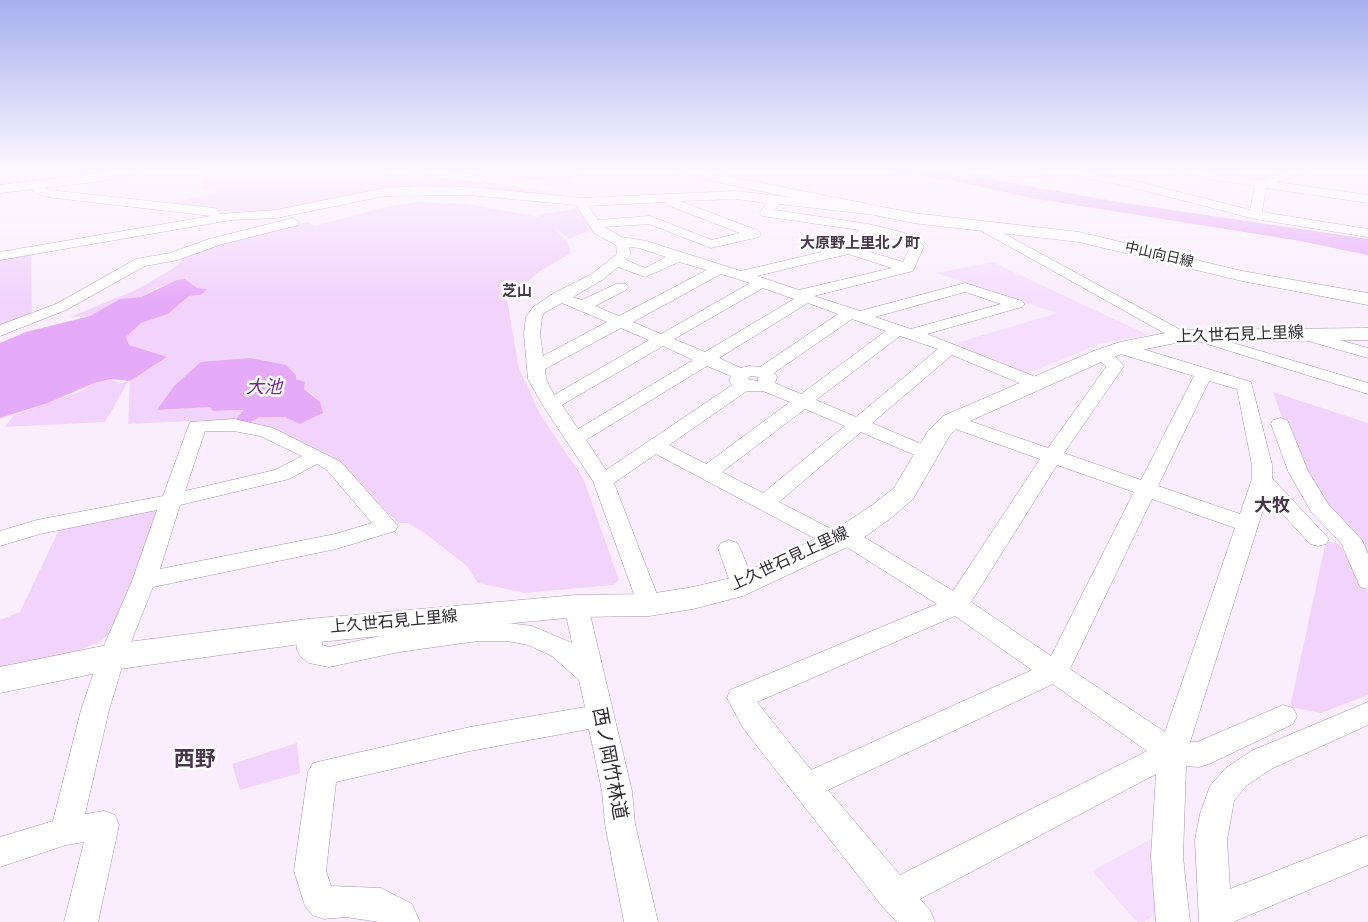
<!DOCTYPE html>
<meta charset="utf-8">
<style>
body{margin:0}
canvas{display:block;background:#faeefe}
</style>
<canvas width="1368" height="922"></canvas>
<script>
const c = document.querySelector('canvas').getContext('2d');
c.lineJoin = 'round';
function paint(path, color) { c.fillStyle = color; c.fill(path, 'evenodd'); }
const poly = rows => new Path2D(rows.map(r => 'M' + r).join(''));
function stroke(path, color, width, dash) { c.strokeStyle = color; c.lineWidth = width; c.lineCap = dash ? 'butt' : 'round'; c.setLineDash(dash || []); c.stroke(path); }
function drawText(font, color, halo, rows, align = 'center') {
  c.font = font + ' "Source Sans 3","Noto Sans JP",sans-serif'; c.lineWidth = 5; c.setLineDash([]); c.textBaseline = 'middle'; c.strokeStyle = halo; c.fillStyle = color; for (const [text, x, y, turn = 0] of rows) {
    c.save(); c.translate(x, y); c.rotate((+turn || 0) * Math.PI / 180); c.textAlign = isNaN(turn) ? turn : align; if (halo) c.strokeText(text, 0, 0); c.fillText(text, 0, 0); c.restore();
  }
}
paint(poly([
 [994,262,1005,268,1148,335,1099,344,1029,373,1020,373,953,344,1057,313,936,273],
 [1151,839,1159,912,1144,922,1137,922,1092,871]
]), '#f6defe');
paint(poly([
 [0,171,96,171,93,176,0,187],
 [223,171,382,171,391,178,414,174,461,178,553,192,545,195,422,187,314,205,244,214,167,204,218,193,213,189,205,191,202,187,200,173],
 [453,171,586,171,563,183],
 [417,202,468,204,539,217,546,222,537,215,579,208,586,223,593,229,569,239,554,228,567,241,571,253,540,271,507,299,519,369,541,416,583,478,619,580,613,585,525,593,478,583,466,565,423,532,407,523,398,523,336,462,279,431,247,424,260,417,285,417,300,424,323,413,314,395,304,389,301,382,296,379,158,410,210,407,214,411,245,410,236,419,128,424,130,381,166,358,129,345,126,337,141,323,168,314,189,296,201,295,206,289,197,288,185,279,156,288,141,297,120,299,91,316,70,317,136,290,172,269,191,253,211,246,307,222,315,226,381,208],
 [31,254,32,313,0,326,0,259],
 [110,380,120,383,128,382,105,422,5,427,14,415,79,392,94,383],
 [1273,392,1368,423,1368,567,1324,507,1285,425],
 [161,508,136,579,109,634,98,642,78,651,0,668,0,620,20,612,57,534,63,528],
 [1326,541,1339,544,1368,593,1368,695,1321,713,1290,707],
 [297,743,300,773,240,790,232,764]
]), '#f2d3fc');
paint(poly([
 [879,171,946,171,1125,203,1368,239,1368,255,1300,241,1031,198,955,181],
 [185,279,197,288,207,289,201,295,189,296,168,314,141,323,126,337,129,345,167,357,130,381,112,379,94,383,48,403,0,418,0,343,26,332,90,316,120,299,141,297,177,280],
 [250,358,286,365,296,375,296,379,305,382,304,389,320,402,323,413,300,424,285,417,260,417,247,424,236,419,244,410,213,411,210,407,157,410,174,386,201,362]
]), '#e6abf8');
const minor = poly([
 [409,171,440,171,482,175,488,179,482,183,415,174,409,171],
 [988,171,1079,171,1123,178,1250,210,1255,186,1176,174,1170,171,1197,171,1262,180,1273,175,1291,171,1311,171,1310,173,1276,182,1368,195,1368,203,1266,188,1262,212,1368,229,1368,237,1255,219,1123,185,1079,177,994,174,988,171],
 [37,182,49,190,214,208,218,209,219,214,276,210,385,188,419,186,469,187,583,198,736,191,871,207,873,210,871,213,867,214,779,204,775,210,868,224,913,235,924,246,913,271,814,296,860,311,965,283,1022,301,1025,304,1022,307,927,334,1041,379,1044,383,1041,387,1035,388,1029,387,952,355,872,423,933,449,936,453,933,457,919,457,861,432,779,502,837,532,846,529,854,531,953,591,1040,459,944,425,942,421,944,417,958,417,1048,448,1106,367,1095,354,1097,350,1103,349,1109,350,1124,366,1064,453,1141,480,1194,376,1114,352,1112,348,1114,344,1126,344,1251,382,1272,465,1272,478,1329,539,1326,544,1318,546,1310,544,1267,497,1190,742,1197,742,1283,705,1293,708,1297,716,1293,724,1209,764,1199,767,1186,766,1183,857,1190,922,1156,922,1151,857,1156,774,920,899,930,910,935,922,897,922,882,906,743,728,727,698,730,690,937,604,845,546,837,549,829,546,656,454,614,483,661,605,658,611,649,614,640,611,593,481,542,404,528,379,524,334,526,317,533,307,554,293,592,274,617,254,616,245,595,234,576,205,469,195,385,196,276,218,231,220,0,260,0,252,211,216,47,197,35,193,31,186,37,182],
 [736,199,767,203,760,213,762,216,859,230,843,247,741,271,646,241,622,237,604,227,649,224,711,248,759,237,761,234,759,231,680,201,736,199],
 [665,202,667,205,740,233,712,240,650,216,598,220,588,206,665,202],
 [871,233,903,241,910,247,903,262,857,248,871,233],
 [629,247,639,248,666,257,645,268,626,260,631,255,629,247],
 [848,254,892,268,799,290,757,276,848,254],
 [679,262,707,270,619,316,595,306,626,290,628,287,626,284,616,284,582,300,573,297,602,280,618,267,645,277,679,262],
 [721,274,750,283,661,334,633,322,721,274],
 [763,288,794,299,705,352,674,339,763,288],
 [965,292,1001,304,911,329,875,317,965,292],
 [562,303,607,322,543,356,540,334,542,317,544,313,562,303],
 [808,303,838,314,760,367,749,366,741,368,719,358,808,303],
 [852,319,886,331,801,394,775,383,777,377,774,373,852,319],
 [621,328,649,340,554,395,546,379,545,369,621,328],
 [900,336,938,349,856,417,816,400,900,336],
 [663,346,693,360,578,429,562,405,663,346],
 [707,366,731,376,729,381,732,385,606,470,586,440,707,366],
 [751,376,758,377,758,381,747,379,751,376],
 [1209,381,1237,389,1252,465,1252,479,1240,514,1158,486,1209,381],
 [747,391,763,391,790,402,706,464,669,445,747,391],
 [805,409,845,426,763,493,722,472,805,409],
 [1057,465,1134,492,1051,656,971,602,1057,465],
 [1152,499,1235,528,1165,732,1070,669,1152,499],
 [955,616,1032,670,811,770,757,702,955,616],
 [1053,684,1147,751,900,875,828,790,1053,684],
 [293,218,299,222,298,225,219,245,178,260,145,266,66,310,0,336,0,325,56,304,136,259,170,253,209,239,293,218],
 [983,222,1188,334,1194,331,1200,333,1368,383,1368,394,1188,338,1181,341,1175,339,978,229,976,226,978,223,983,222],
 [1300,329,1368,348,1368,358,1294,337,1292,334,1294,331,1300,329],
 [1280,418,1287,420,1289,424,1308,471,1328,504,1362,540,1368,554,1368,589,1360,587,1341,543,1312,513,1288,471,1271,424,1273,420,1280,418],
 [234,419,273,428,341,462,398,526,395,531,336,549,153,587,125,657,109,710,85,814,104,811,115,815,119,825,98,922,64,922,84,842,66,845,0,867,0,837,53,821,81,710,99,657,132,581,157,510,40,534,0,546,0,531,37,520,163,496,190,422,234,419],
 [205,431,234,431,260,436,302,456,275,470,185,491,205,431],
 [317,464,327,470,372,523,335,534,160,569,180,505,289,479,317,464],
 [729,540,737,543,740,548,755,585,751,591,743,593,735,591,731,585,718,548,721,543,729,540],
 [576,597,585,600,588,606,632,791,635,824,658,922,624,922,605,824,602,791,589,729,470,751,336,782,326,871,331,886,381,888,412,904,420,922,379,922,346,917,324,919,312,915,305,906,294,871,308,772,313,763,470,727,585,707,579,680,552,656,528,645,508,641,478,641,399,652,329,667,309,663,301,657,297,650,295,631,299,624,308,622,317,624,321,631,322,645,329,647,399,632,478,623,508,623,532,626,572,643,564,606,567,600,576,597],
 [1368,702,1368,725,1271,769,1246,786,1234,801,1227,840,1230,889,1368,835,1368,865,1233,922,1199,922,1195,840,1200,814,1210,786,1226,768,1251,751,1368,702]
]);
const major = poly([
 [114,171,144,171,137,175,96,182,0,193,0,185,114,171],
 [676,171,702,171,913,213,1079,232,1242,271,1368,293,1368,305,1242,281,1079,242,913,223,683,175,676,171],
 [1368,328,1368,340,1181,342,1125,353,1110,358,959,426,950,435,913,499,891,518,856,543,743,596,693,609,649,616,576,617,308,643,112,670,0,693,0,667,112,644,308,619,576,595,649,594,693,587,735,577,836,529,871,506,894,488,928,431,943,416,1096,350,1120,342,1181,330,1368,328]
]);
stroke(minor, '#a795ac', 1);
stroke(major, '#a795ac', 1);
paint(minor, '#fff');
paint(major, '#fff');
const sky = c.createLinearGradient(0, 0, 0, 300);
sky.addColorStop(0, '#a7b0ee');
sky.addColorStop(0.57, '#fdf7ff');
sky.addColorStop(1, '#fdf7ff00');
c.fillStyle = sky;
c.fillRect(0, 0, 1368, 300);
drawText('14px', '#312a33', '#fff', [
 ["中山向日線",1159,256,13]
]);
drawText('bold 15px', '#46374b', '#fff', [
 ["大原野上里北ノ町",860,245],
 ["芝山",517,293]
]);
drawText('16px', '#312a33', '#fff', [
 ["上久世石見上里線",1240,336,-2],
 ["上久世石見上里線",790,560,-25],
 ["上久世石見上里線",394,623,-5]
]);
drawText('italic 18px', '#712c86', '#fff', [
 ["大池",264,389]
]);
drawText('bold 18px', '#46374b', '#fff', [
 ["大牧",1272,507]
]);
drawText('19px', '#312a33', '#fff', [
 ["西ノ岡竹林道",608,764,79]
]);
drawText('bold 21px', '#46374b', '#fff', [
 ["西野",195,761]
]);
</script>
